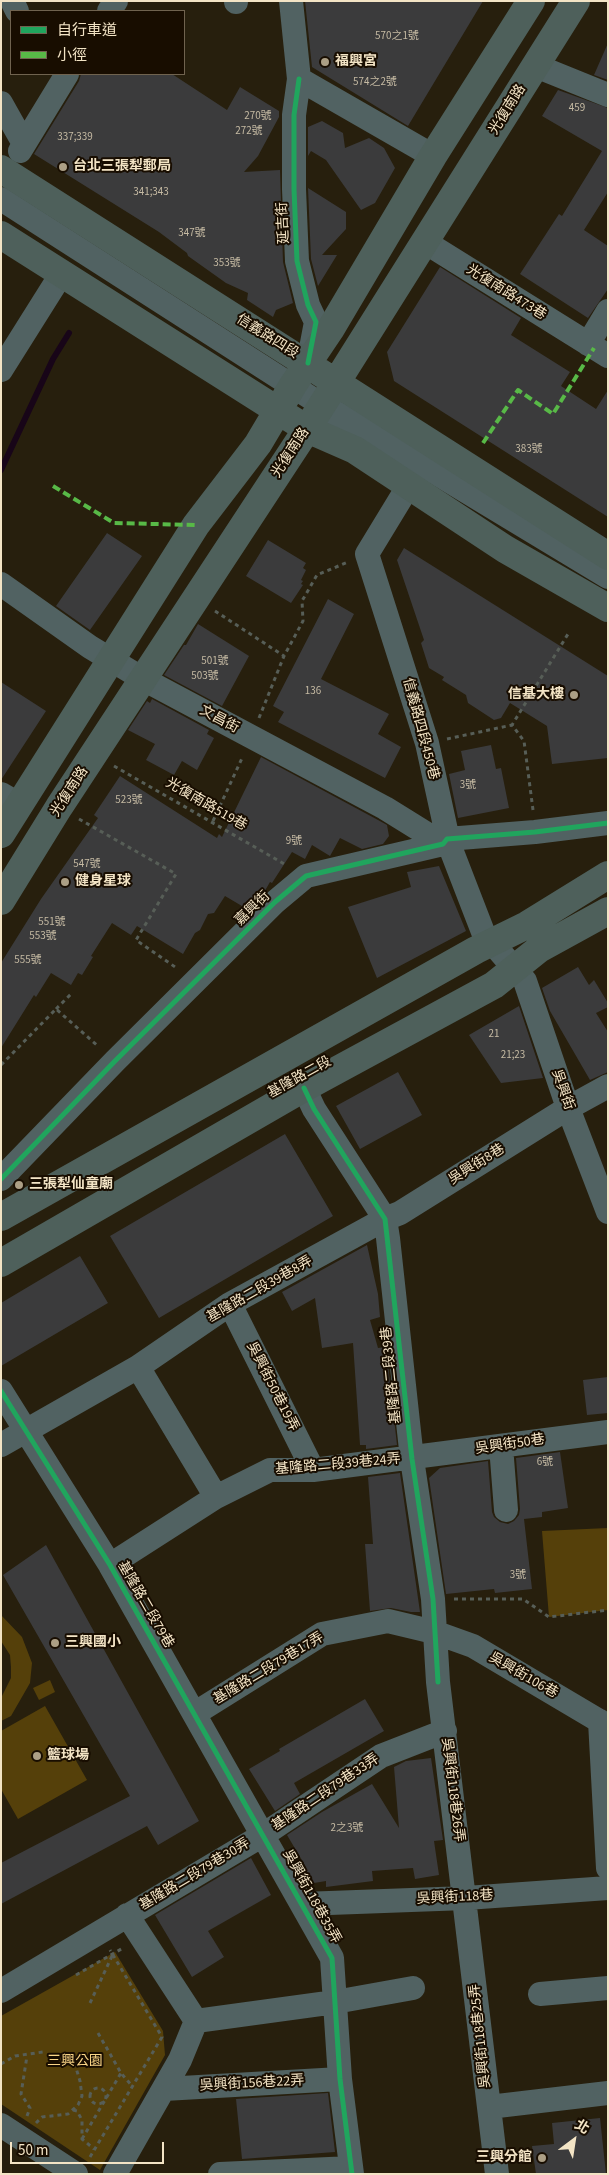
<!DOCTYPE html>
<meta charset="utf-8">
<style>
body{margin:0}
#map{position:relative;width:609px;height:2175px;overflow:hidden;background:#271f0d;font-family:"Source Sans 3","Noto Sans TC",sans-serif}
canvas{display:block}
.frame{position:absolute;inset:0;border:2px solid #f3e4c5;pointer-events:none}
.legend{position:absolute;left:10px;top:10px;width:175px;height:65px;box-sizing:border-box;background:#180d00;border:1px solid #70634f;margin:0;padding:6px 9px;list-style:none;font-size:15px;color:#f3e4c5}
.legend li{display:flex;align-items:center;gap:10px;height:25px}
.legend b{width:25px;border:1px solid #70634f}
.north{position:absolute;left:549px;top:2115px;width:50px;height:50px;-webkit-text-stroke:4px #180d00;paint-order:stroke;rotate:31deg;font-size:14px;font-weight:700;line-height:20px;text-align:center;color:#f3e4c5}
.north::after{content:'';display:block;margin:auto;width:18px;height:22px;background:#f3e4c5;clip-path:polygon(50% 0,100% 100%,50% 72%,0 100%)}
.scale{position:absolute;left:10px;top:2142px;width:154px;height:22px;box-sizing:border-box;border:2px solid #f3e4c5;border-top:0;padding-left:6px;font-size:15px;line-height:18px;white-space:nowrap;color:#f3e4c5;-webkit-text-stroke:4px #180d00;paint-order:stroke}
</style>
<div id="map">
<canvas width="609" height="2175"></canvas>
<div class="frame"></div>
<ul class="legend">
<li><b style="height:6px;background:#20a55d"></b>自行車道</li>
<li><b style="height:6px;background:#58b947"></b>小徑</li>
</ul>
<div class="north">北</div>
<div class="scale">50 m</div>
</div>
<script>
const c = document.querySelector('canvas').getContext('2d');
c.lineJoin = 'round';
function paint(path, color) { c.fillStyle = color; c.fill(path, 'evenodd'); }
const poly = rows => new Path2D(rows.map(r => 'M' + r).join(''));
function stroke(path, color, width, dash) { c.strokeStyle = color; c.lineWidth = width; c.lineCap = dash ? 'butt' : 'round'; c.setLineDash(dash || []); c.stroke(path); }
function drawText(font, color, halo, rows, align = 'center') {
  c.font = font + ' "Source Sans 3","Noto Sans TC",sans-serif'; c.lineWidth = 4; c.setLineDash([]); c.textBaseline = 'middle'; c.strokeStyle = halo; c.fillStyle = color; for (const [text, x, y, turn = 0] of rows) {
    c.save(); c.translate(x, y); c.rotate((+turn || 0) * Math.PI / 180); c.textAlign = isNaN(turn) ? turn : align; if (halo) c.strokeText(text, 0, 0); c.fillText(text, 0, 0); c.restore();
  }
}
paint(poly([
 [608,1528,608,1610,549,1617,542,1531],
 [1,1615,22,1637,32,1663,30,1683,11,1716,1,1721,1,1698,11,1678,11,1667,10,1655,1,1641],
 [50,1680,55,1692,39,1700,33,1688],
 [45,1706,87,1780,18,1819,1,1789,1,1731],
 [115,1952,163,2031,165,2055,100,2170,1,2104,1,2016]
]), '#55400a');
stroke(poly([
 [1,470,53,359,69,333]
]), '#180518', 6);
paint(poly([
 [305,1,483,1,408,126,312,67],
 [608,43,608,80,594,75],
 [81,74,172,74,227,110,240,87,279,111,279,117,258,156,244,172,280,170,283,262,293,303,276,310,273,317,247,300,248,293,226,283,188,256,187,253,159,232,34,154,79,81],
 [558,90,608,108,608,192,584,230,608,246,608,289,588,318,520,274,559,214,562,216,602,151,542,116],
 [322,121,343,133,345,148,369,138,384,148,395,168,375,203,361,210,326,160,311,151,308,156,308,127],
 [308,188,346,212,346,229,322,255,337,255,318,286,311,259],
 [440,267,521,318,511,335,570,372,561,386,596,409,608,390,608,517,394,381,387,352],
 [107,533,142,556,90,630,56,606],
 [268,540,306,563,303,568,306,570,301,580,303,581,301,584,303,585,291,603,246,576],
 [404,548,608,676,608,758,552,764,547,726,510,703,501,718,494,720,468,703,466,695,442,680,444,677,429,668,421,643,424,640,397,560],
 [328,599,354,614,321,679,389,714,378,734,401,747,385,778,278,722,284,712,273,706],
 [198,624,249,656,222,706,164,675,184,645,186,645],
 [1,682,46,711,1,780],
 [152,699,209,730,207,734,214,738,197,770,182,761,174,775,146,760,155,744,128,730,147,701,150,703],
 [491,745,496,769,501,768,509,808,458,818,449,774,465,770,461,751],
 [261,757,378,820,387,825,389,836,383,844,362,849,340,838,330,856,312,845,305,859,292,852,272,883,270,882,263,894,247,909,225,896,214,913,208,914,200,930,195,933,183,954,137,926,131,935,112,923,91,956,93,957,82,975,78,973,71,985,51,973,36,997,34,995,1,1048,1,963,41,899,98,818,94,815,120,776,217,838,219,834,222,837],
 [439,866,466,931,377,978,348,907,411,887,407,872],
 [578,967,589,985,594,980,608,1003,608,1007,596,1013,608,1032,608,1072,590,1080,550,1011,542,988],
 [519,1006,543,1078,501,1083,469,1035],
 [398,1072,422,1115,360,1149,336,1106],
 [285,1134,333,1216,159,1318,110,1236],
 [367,1245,378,1294,380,1317,370,1320,378,1348,386,1347,397,1445,366,1449,366,1445,360,1445,353,1343,322,1348,315,1298,292,1311,282,1292],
 [80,1256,108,1303,1,1366,1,1303],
 [608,1377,608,1413,587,1415,583,1380],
 [560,1452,568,1508,542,1512,542,1517,524,1519,532,1589,495,1593,494,1589,446,1594,429,1478,440,1468,488,1461,492,1512,494,1517,500,1522,508,1524,514,1521,519,1515,520,1509,516,1458],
 [400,1473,420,1612,411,1612,391,1608,370,1611,365,1544,373,1544,368,1477],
 [46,1545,199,1821,158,1845,147,1826,1,1904,1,1863,130,1796,3,1575],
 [365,1699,384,1731,294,1783,300,1794,275,1811,249,1769,280,1751,279,1749],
 [431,1758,443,1840,434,1841,439,1875,415,1879,413,1868,372,1871,373,1881,326,1887,326,1881,308,1884,306,1867,287,1835,322,1812,372,1784,399,1828,394,1767,406,1761],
 [251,1858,271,1895,208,1931,224,1957,192,1977,155,1915],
 [328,2093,335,2152,242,2159,236,2099],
 [600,2118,606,2174,536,2174,532,2146,554,2144,552,2123]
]), '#3b3b3c');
stroke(poly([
 [215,611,284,656],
 [259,718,284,656,303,621,302,601,317,575,348,562],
 [447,739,512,725],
 [114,766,286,865],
 [533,810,524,741,512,725,568,634],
 [79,819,176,874,136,940,178,969],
 [213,821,243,756],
 [56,1009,73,992],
 [1,1065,56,1009,99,1047],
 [454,1599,523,1599,549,1617,608,1610],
 [76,1975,123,1948],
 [90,2003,113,1954],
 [98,2033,121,2073,132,2086],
 [1,2064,15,2056,43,2052],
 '90 2096a8 8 0 1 1 16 0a8 8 0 1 1-16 0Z',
 [73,2110,77,2111,82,2120,82,2139,94,2149],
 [27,2116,30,2108,21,2094,27,2056],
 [36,2123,42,2117,68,2114,78,2105,82,2096,80,2081,73,2058],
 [82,2139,121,2073],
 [90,2157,162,2037,110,1950]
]), '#575e57', 3, [4, 4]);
stroke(poly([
 [12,1,17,11],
 [291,1,299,79,294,115,294,189,297,261,308,305,316,322,309,359],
 [236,2,236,1],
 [109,11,116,1],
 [536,66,608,95],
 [299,79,433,156],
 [1,103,24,144],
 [20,151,67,74],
 [1,199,322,405,355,450],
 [425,242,608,356],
 [588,344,608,311],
 [1,370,62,273],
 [330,409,608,577],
 [409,485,367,554,427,743,449,844,483,932,525,981,568,1108,608,1212],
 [1,584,90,647,143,679,385,808,443,844],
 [1,794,20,805],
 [304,1088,314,1109,385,1219,388,1238,412,1459,433,1599,438,1682,497,2174],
 [1,1179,115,1061,275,902,306,876,443,844,447,839,535,832,608,823],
 [230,1304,313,1470],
 [138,1367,216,1497],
 [1,1391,110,1565,332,1958,340,2079,352,2174],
 [1,1445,138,1367,230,1304,385,1219,400,1213,568,1108,608,1086],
 [501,1446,506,1510],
 [110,1565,216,1497,270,1470,313,1470,608,1432],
 [194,1714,322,1634,388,1621,434,1632,473,1646,608,1726],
 [600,1721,608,1868],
 [302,1904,466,1898,608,1888],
 [127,1915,196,2021],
 [1,1991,263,1835,381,1756,445,1731],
 [540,1994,608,1988],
 [196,2021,335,2002,413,1988],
 [164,2089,340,2079],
 [489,2107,608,2093],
 [1,2125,76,2174],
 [115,2174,180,2060,196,2021],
 [220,2174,351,2168]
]), '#516262', 24);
stroke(poly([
 [1,169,608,556],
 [1,235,307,429,355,450,505,549,608,608],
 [1,834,196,525,258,444,293,385,330,330,433,156,531,1],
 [1,901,59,807,307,429,576,1],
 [1,1217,476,950,527,925,608,875],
 [1,1263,304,1088,494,985,539,949,608,911]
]), '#4e605b', 28);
stroke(poly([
 [483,443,518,390,553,414,594,348],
 [53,486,114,523,196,525]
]), '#58b947', 4, [8, 4]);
stroke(poly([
 [299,79,294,115,294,189,297,261,308,305,316,322,308,363],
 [304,1088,314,1109,385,1219,412,1459,433,1599,438,1682],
 [1,1179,115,1061,275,902,306,876,443,844,447,839,535,832,608,823],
 [1,1391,110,1565,332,1958,340,2079,352,2174]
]), '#20a55d', 5);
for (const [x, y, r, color] of [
 [325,62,5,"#ac9f85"],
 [63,167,5,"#ac9f85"],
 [574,695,5,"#ac9f85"],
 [65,882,5,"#ac9f85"],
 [19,1185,5,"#ac9f85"],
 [55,1643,5,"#ac9f85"],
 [37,1756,5,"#ac9f85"],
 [542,2158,5,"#ac9f85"]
]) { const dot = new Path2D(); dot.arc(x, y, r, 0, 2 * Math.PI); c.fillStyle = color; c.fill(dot); stroke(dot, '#180d00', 2); }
drawText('11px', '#c5baa3', null, [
 ["570之1號",397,37],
 ["574之2號",375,83],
 ["459",577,109],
 ["270號",258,117],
 ["272號",249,132],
 ["337;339",75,138],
 ["341;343",151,193],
 ["347號",192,234],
 ["353號",227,264],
 ["383號",529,450],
 ["501號",215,662],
 ["503號",205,677],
 ["136",313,692],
 ["3號",468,786],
 ["523號",129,801],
 ["9號",294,842],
 ["547號",87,865],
 ["551號",52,923],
 ["553號",43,937],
 ["555號",28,961],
 ["21",494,1035],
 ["21;23",513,1056],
 ["6號",545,1463],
 ["3號",518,1576],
 ["2之3號",347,1829]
]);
drawText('bold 14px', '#f3e4c5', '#180d00', [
 ["福興宮",335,62],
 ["台北三張犁郵局",73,167],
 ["信基大樓",564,695,"right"],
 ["健身星球",75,882],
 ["三張犁仙童廟",29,1185],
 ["三興國小",65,1643],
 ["籃球場",47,1756],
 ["三興分館",532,2158,"right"]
], 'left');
drawText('14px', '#f3e4c5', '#180d00', [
 ["光復南路",508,110,-58],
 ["延吉街",284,223,-93],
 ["光復南路473巷",506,293,32],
 ["信義路四段",267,337,32],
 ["光復南路",291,453,-57],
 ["文昌街",219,720,28],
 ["信義路四段450巷",420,729,75],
 ["光復南路",70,792,-57],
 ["光復南路519巷",206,805,30],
 ["嘉興街",253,909,-44],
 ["基隆路二段",300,1078,-29],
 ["吳興街",562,1090,71],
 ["吳興街8巷",477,1165,-32],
 ["基隆路二段39巷8弄",260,1290,-30],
 ["基隆路二段39巷",392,1375,-96],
 ["吳興街50巷19弄",272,1387,63],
 ["吳興街50巷",510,1445,-8],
 ["基隆路二段39巷24弄",338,1465,-5],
 ["基隆路二段79巷",145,1605,60],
 ["基隆路二段79巷17弄",269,1669,-31],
 ["吳興街106巷",523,1676,30],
 ["吳興街118巷26弄",452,1790,83],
 ["基隆路二段79巷33弄",326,1793,-34],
 ["基隆路二段79巷30弄",195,1875,-31],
 ["吳興街118巷35弄",311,1897,61],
 ["吳興街118巷",455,1898,-3],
 ["吳興街118巷25弄",481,2036,-96],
 ["吳興街156巷22弄",252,2084,-3]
]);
drawText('14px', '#fad586', '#180d00', [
 ["三興公園",75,2062]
]);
</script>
